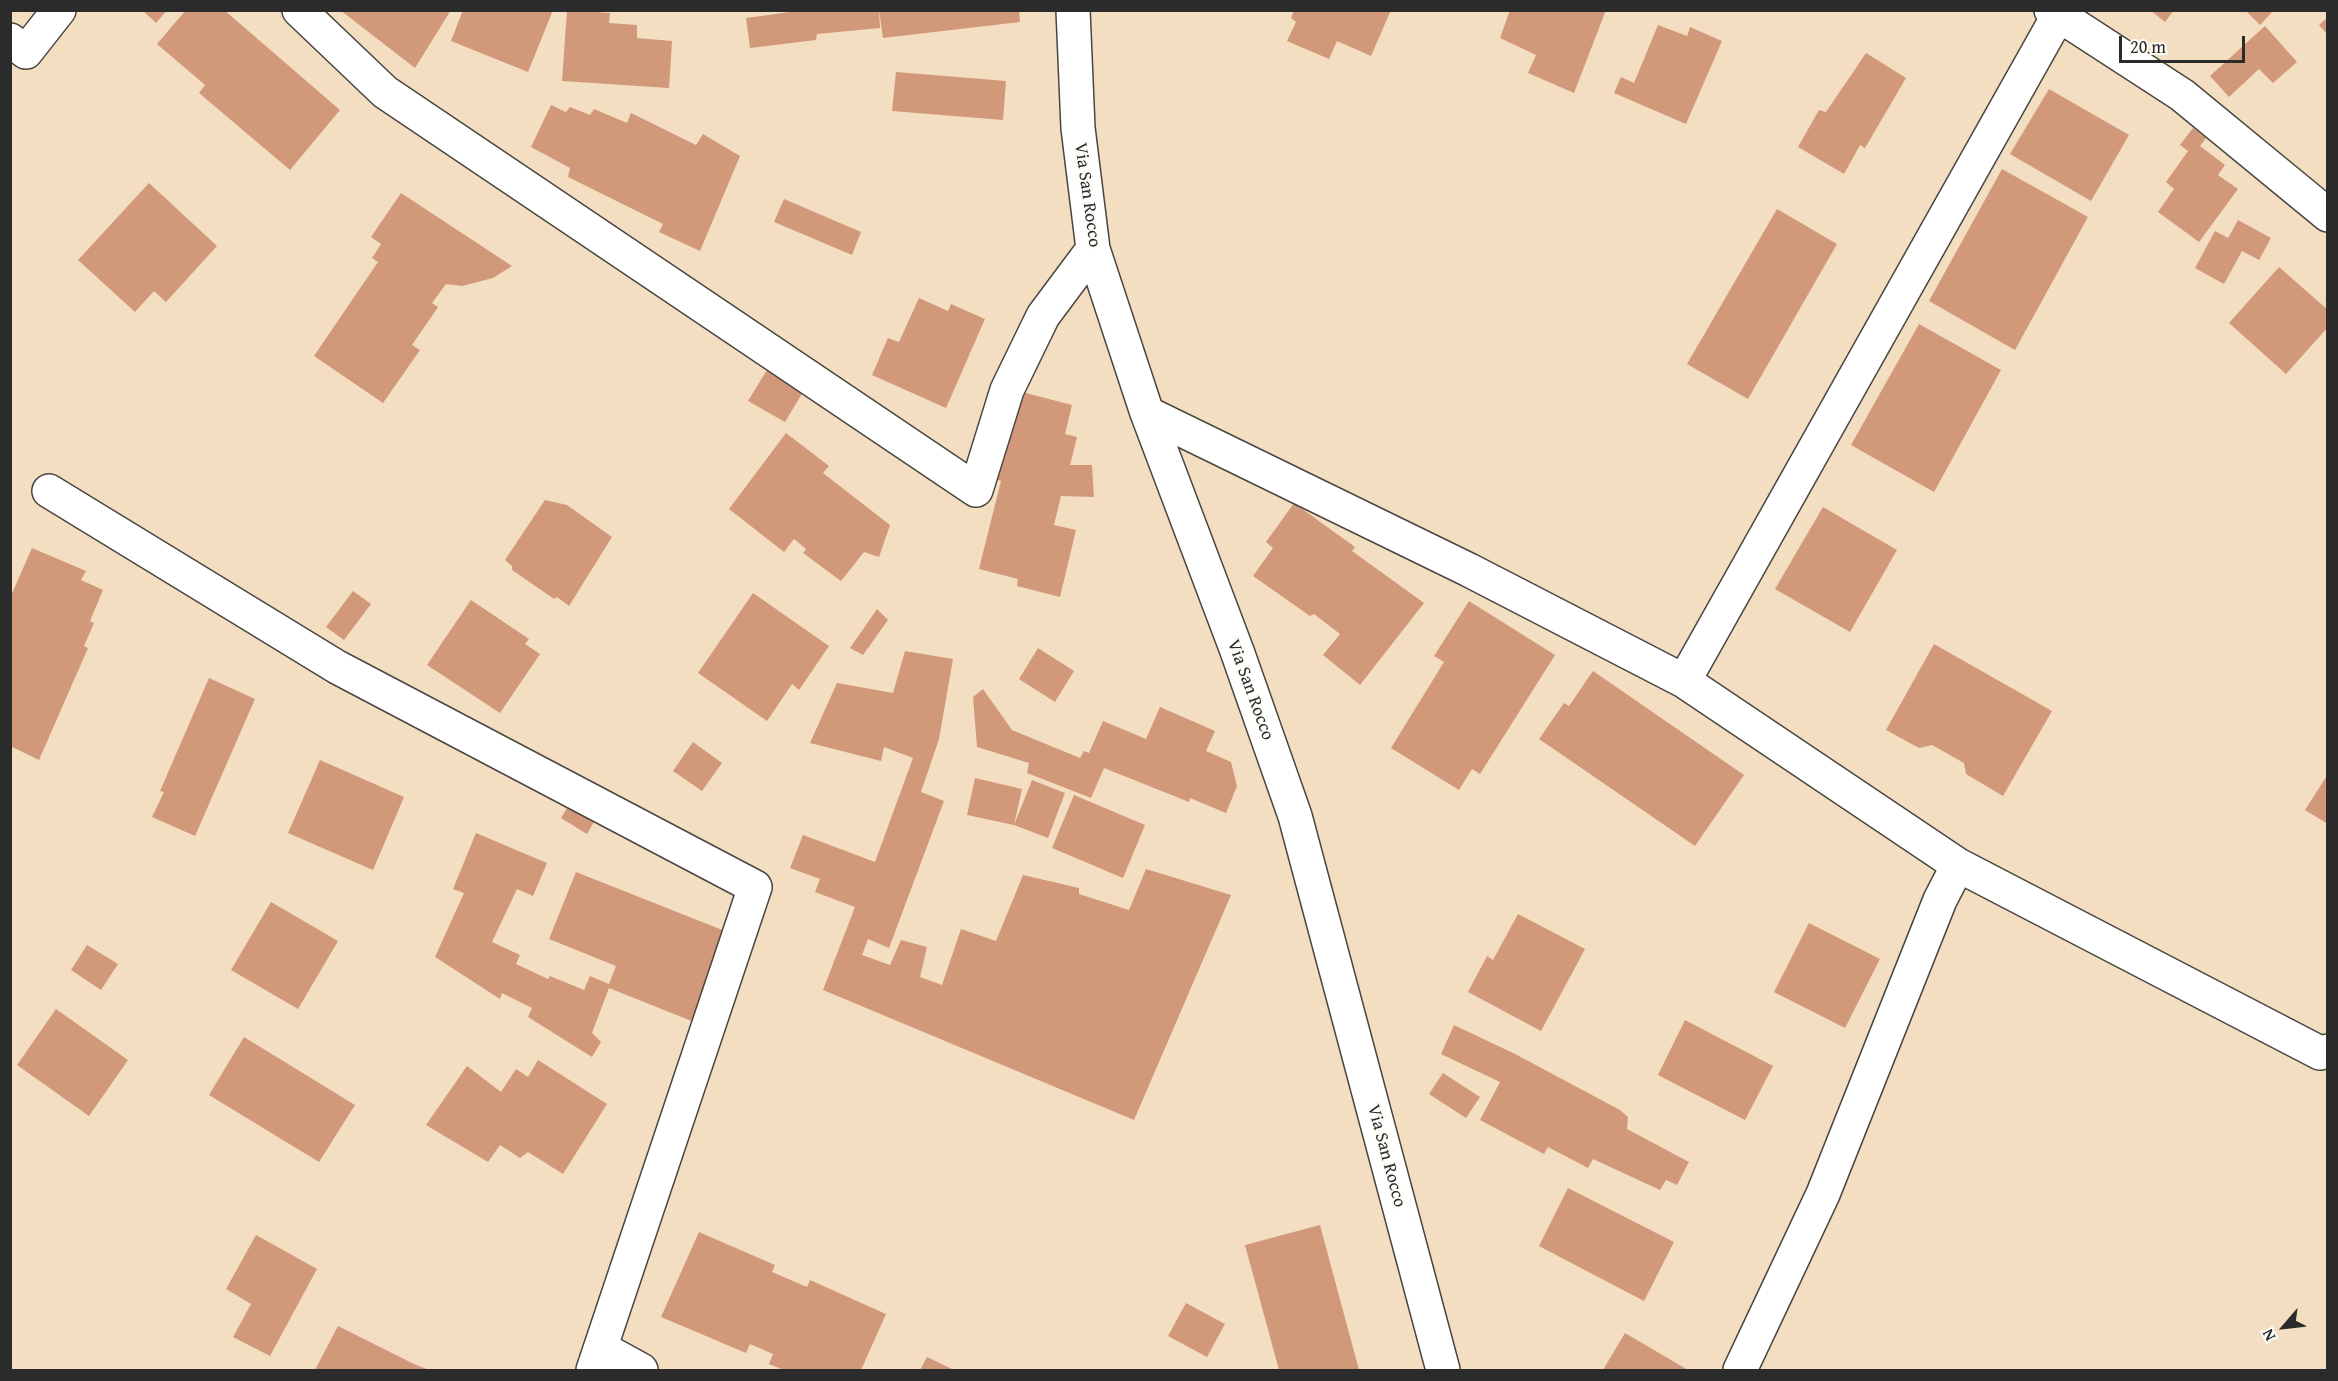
<!DOCTYPE html>
<style>
body{margin:0}
#map{position:relative;width:2338px;height:1381px;overflow:hidden;background:#f3dec1;font-family:"Gentium Book Plus",serif}
canvas{display:block}
.frame{position:absolute;inset:0;border:12px solid #2b2b2b;pointer-events:none}
.north{position:absolute;left:2254px;top:1297px;width:60px;height:60px;-webkit-text-stroke:4px #fdfcf7;paint-order:stroke;rotate:242deg;font-size:16px;font-weight:700;line-height:24px;text-align:center;color:#2b2b2b}
.north::after{content:'';display:block;margin:auto;width:21px;height:27px;background:#2b2b2b;clip-path:polygon(50% 0,100% 100%,50% 72%,0 100%)}
.scale{position:absolute;left:2119px;top:36px;width:126px;height:27px;box-sizing:border-box;border:3px solid #2b2b2b;border-top:0;padding-left:8px;font-size:18px;line-height:21px;white-space:nowrap;color:#2b2b2b;-webkit-text-stroke:4px #fdfcf7;paint-order:stroke}
</style>
<div id="map">
<canvas width="2338" height="1381"></canvas>
<div class="frame"></div>
<div class="north">N</div>
<div class="scale">20 m</div>
</div>
<script>
const c = document.querySelector('canvas').getContext('2d');
c.lineJoin = 'round';
function paint(path, color) { c.fillStyle = color; c.fill(path, 'evenodd'); }
const poly = rows => new Path2D(rows.map(r => 'M' + r).join(''));
function stroke(path, color, width, dash) { c.strokeStyle = color; c.lineWidth = width; c.lineCap = dash ? 'butt' : 'round'; c.setLineDash(dash || []); c.stroke(path); }
function drawText(font, color, halo, rows, align = 'center') {
  c.font = font + ' "Gentium Book Plus",serif'; c.lineWidth = 5; c.setLineDash([]); c.textBaseline = 'middle'; c.strokeStyle = halo; c.fillStyle = color; for (const [text, x, y, turn = 0] of rows) {
    c.save(); c.translate(x, y); c.rotate((+turn || 0) * Math.PI / 180); c.textAlign = isNaN(turn) ? turn : align; if (halo) c.strokeText(text, 0, 0); c.fillText(text, 0, 0); c.restore();
  }
}
paint(poly([
 [142,10,167,10,156,23],
 [186,10,224,10,340,110,290,170,199,93,205,85,157,44],
 [340,10,451,10,415,68],
 [463,10,553,10,528,72,451,41],
 [567,10,610,13,609,23,637,25,637,38,672,41,669,88,562,81],
 [805,10,879,10,880,28,817,34,816,40,750,48,746,18],
 [879,10,1019,10,1020,22,883,38],
 [1294,10,1391,10,1371,56,1337,41,1329,59,1287,41,1296,22,1291,18],
 [1510,10,1606,10,1574,93,1528,73,1536,55,1500,38],
 [2150,10,2174,10,2165,22],
 [2245,10,2274,10,2260,25],
 [2328,17,2328,35,2319,25],
 [1658,25,1687,36,1690,27,1722,41,1686,124,1614,93,1621,77,1634,83],
 [2265,26,2297,62,2273,83,2259,69,2229,97,2210,76],
 [1866,53,1906,78,1865,148,1860,145,1844,174,1798,147,1819,110,1826,112],
 [896,72,1006,81,1003,120,892,111],
 [2049,89,2129,135,2091,201,2010,154],
 [551,105,566,112,570,107,590,115,594,109,627,123,631,113,696,145,703,134,740,156,700,251,659,232,663,224,568,177,570,168,531,147],
 [2193,128,2206,138,2200,146,2225,165,2218,175,2238,189,2199,242,2158,212,2174,189,2166,182,2188,151,2180,145],
 [2002,169,2088,217,2015,350,1929,301],
 [149,183,217,246,166,302,154,291,135,312,78,260],
 [401,193,512,266,493,278,462,286,446,284,432,303,438,307,412,345,420,350,383,403,314,356,378,262,372,258,381,244,371,237],
 [784,199,861,232,852,255,774,222],
 [1777,209,1837,244,1748,399,1687,364],
 [2238,220,2271,238,2259,260,2242,251,2224,284,2195,268,2215,231,2228,238],
 [2279,267,2328,310,2328,327,2286,374,2229,323],
 [919,298,948,311,951,304,985,319,946,408,872,375,888,338,899,342],
 [1919,324,2001,370,1934,492,1851,445],
 [770,365,806,387,785,422,748,401],
 [1018,391,1072,405,1065,434,1077,437,1070,465,1092,465,1094,497,1061,496,1054,525,1076,530,1060,597,1017,586,1018,579,979,569,1001,481,996,479],
 [786,433,829,466,823,473,890,525,879,557,864,552,841,581,803,553,806,549,794,539,784,552,729,509],
 [545,500,567,505,612,537,569,606,557,597,554,599,512,570,512,566,505,560],
 [1294,503,1355,547,1352,551,1424,603,1360,685,1323,655,1340,634,1314,614,1310,616,1253,576,1273,548,1266,542],
 [1823,507,1897,550,1850,632,1775,589],
 [32,548,86,571,81,580,103,590,90,621,94,623,84,646,88,648,39,760,10,746,10,598],
 [353,591,371,604,344,640,326,627],
 [753,593,829,646,799,690,792,684,767,721,698,673],
 [471,600,529,639,525,644,540,654,500,713,427,665],
 [1469,601,1555,655,1480,774,1472,769,1459,790,1391,748,1444,662,1434,656],
 [877,609,888,620,863,655,850,648],
 [1934,644,2052,711,2003,796,1966,774,1964,763,1932,745,1919,748,1886,730],
 [1038,648,1074,671,1055,702,1019,679],
 [905,651,953,659,939,739,921,792,944,801,889,948,868,939,862,955,890,965,901,940,927,947,920,977,942,985,961,929,996,941,1023,875,1079,888,1079,894,1129,910,1146,869,1231,895,1134,1120,823,990,855,907,815,892,820,879,790,868,803,835,875,862,913,758,884,747,881,761,810,743,837,683,893,693],
 [1593,671,1744,775,1695,846,1539,739,1564,703,1569,706],
 [209,678,255,699,195,836,152,817,164,792,160,791],
 [983,689,1012,730,1080,758,1084,751,1089,753,1103,721,1146,739,1160,707,1215,731,1206,751,1231,762,1237,786,1226,813,1190,798,1189,802,1104,768,1091,798,1027,773,1029,763,977,747,973,697],
 [693,742,722,763,702,791,673,771],
 [320,760,404,797,373,870,288,833],
 [2328,774,2328,824,2305,810],
 [975,778,1022,789,1014,825,967,815],
 [1032,780,1065,793,1048,838,1014,825],
 [1074,795,1145,825,1123,878,1052,848],
 [569,805,595,820,587,834,561,818],
 [476,833,547,863,533,896,517,889,492,942,520,955,516,964,548,979,550,976,584,990,590,976,609,984,616,966,549,939,576,872,735,935,699,1024,609,988,592,1033,601,1042,592,1057,528,1017,532,1008,502,993,500,999,435,957,464,893,453,889],
 [271,902,338,941,298,1009,231,970],
 [1518,914,1585,949,1541,1031,1468,992,1487,956,1493,960],
 [1809,923,1880,959,1845,1028,1774,992],
 [87,945,118,964,101,990,71,970],
 [56,1009,128,1060,89,1116,17,1065],
 [1685,1020,1773,1066,1745,1120,1658,1075],
 [1454,1025,1515,1054,1620,1110,1628,1117,1627,1129,1689,1162,1677,1185,1666,1180,1660,1190,1593,1159,1588,1168,1548,1147,1544,1154,1480,1120,1500,1082,1441,1054],
 [244,1037,355,1105,319,1162,209,1095],
 [538,1060,607,1104,563,1174,528,1152,520,1158,500,1145,488,1162,426,1125,467,1066,501,1092,516,1069,528,1077],
 [1443,1073,1480,1097,1466,1118,1429,1094],
 [1568,1188,1674,1242,1644,1301,1539,1246],
 [1320,1225,1359,1370,1279,1370,1245,1245],
 [699,1232,775,1265,772,1272,807,1287,810,1280,886,1314,861,1370,784,1370,769,1364,773,1354,750,1344,746,1353,661,1317],
 [256,1235,317,1269,270,1356,233,1337,251,1304,226,1289],
 [1186,1303,1225,1324,1207,1357,1168,1336],
 [338,1326,414,1364,429,1370,315,1370],
 [1625,1333,1688,1370,1603,1370],
 [927,1357,954,1370,920,1370]
]), '#d2987a');
const minor = poly([
 [299,10,385,92,976,490,1007,390,1043,316,1093,249],
 [1073,10,1078,128,1093,249,1147,413,1237,651,1295,816,1443,1370],
 [2051,10,2182,95,2328,215],
 [10,40,26,52,59,10],
 [1147,413,1469,570,1684,681,1958,865,2320,1053,2328,1051],
 [49,491,337,667,755,887,593,1370],
 [1684,681,2058,16],
 [601,1348,641,1370],
 [1740,1370,1823,1194,1940,900,1958,865]
]);
stroke(minor, '#494642', 36);
stroke(minor, '#fff', 33);
drawText('18px', '#2b2b2b', '#fdfcf7', [
 ["Via San Rocco",1087,195,82],
 ["Via San Rocco",1250,690,70],
 ["Via San Rocco",1386,1156,75]
]);
</script>
